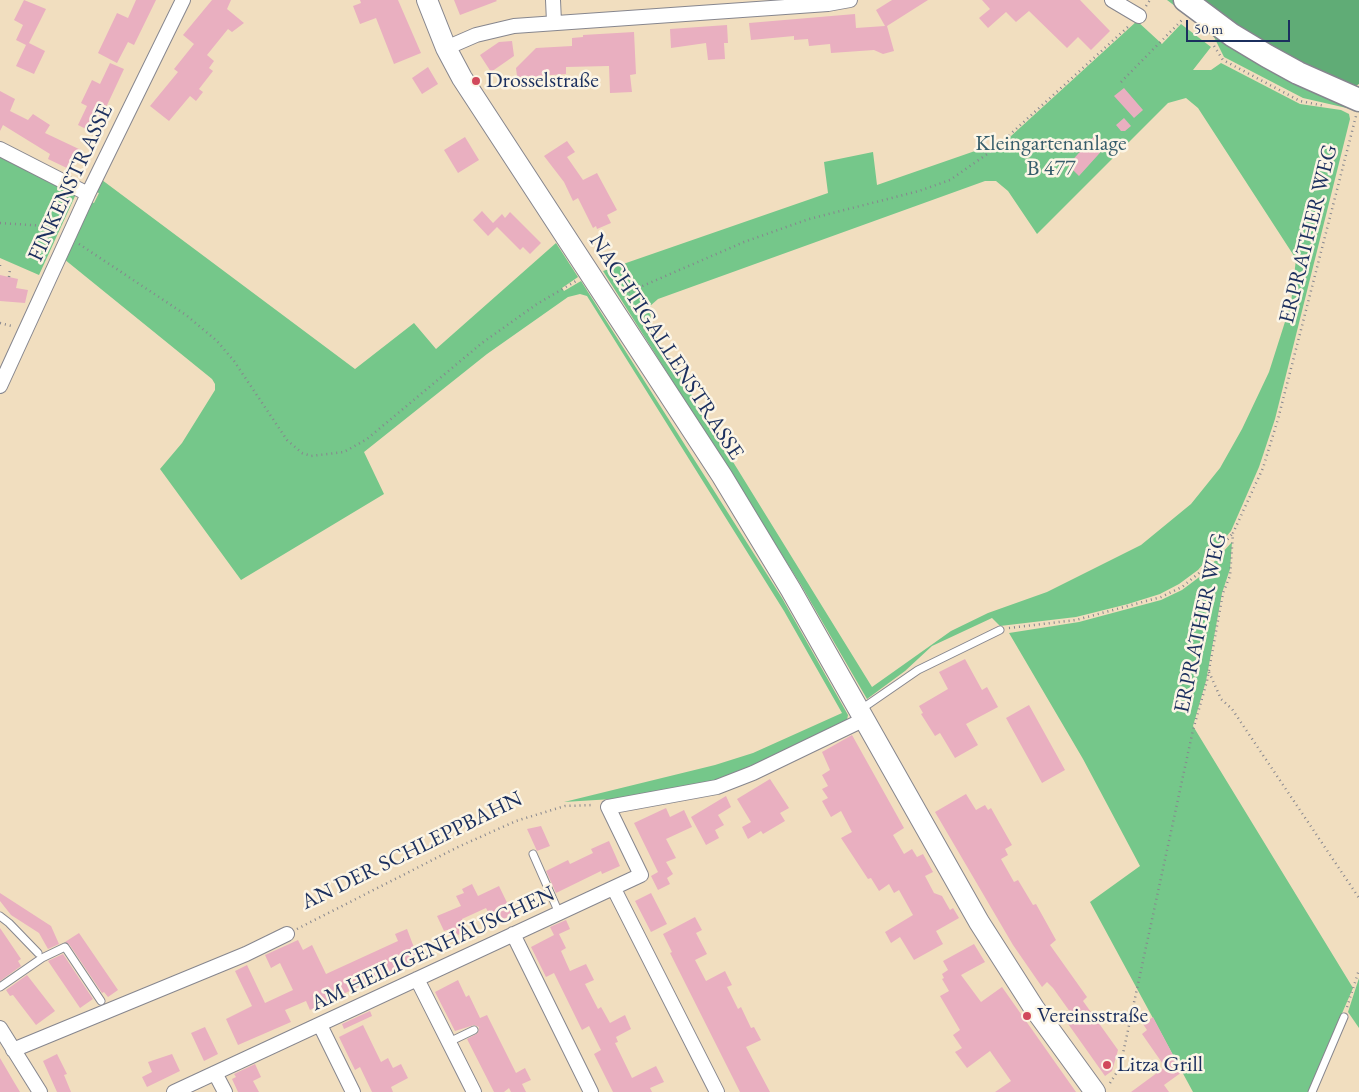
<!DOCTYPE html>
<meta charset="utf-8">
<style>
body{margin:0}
#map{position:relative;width:1359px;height:1092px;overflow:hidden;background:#f1debf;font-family:"EB Garamond",serif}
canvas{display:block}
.scale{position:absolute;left:1186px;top:20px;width:104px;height:22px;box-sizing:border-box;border:2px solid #1b2f5e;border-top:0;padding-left:6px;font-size:15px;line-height:18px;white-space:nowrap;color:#1b2f5e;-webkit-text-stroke:4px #fcf5e5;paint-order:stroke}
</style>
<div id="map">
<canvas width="1359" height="1092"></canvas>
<div class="scale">50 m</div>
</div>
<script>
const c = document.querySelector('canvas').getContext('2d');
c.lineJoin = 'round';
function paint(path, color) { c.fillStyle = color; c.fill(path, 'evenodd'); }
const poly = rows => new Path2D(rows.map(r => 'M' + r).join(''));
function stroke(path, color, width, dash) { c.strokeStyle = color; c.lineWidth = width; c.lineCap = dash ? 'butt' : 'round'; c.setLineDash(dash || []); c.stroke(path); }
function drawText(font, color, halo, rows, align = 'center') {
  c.font = font + ' "EB Garamond",serif'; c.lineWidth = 5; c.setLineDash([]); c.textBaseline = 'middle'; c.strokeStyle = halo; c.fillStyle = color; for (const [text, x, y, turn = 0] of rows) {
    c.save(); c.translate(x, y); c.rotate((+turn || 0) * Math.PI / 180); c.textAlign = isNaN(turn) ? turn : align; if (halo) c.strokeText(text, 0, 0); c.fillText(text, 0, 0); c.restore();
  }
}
paint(poly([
 [1167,0,1173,0,1191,15,1351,109,1303,98,1224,57,1213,35],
 [1137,21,1162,44,1181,24,1211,47,1193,70,1211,70,1221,63,1300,104,1341,110,1349,114,1350,119,1275,419,1259,467,1231,531,1198,570,1179,584,1160,594,1128,604,1076,617,1000,626,992,618,932,646,905,671,867,699,801,585,603,271,828,193,824,162,873,152,877,185,975,151,992,149,997,144,999,147],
 [1186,98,1198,108,1296,259,1291,303,1269,372,1242,429,1220,468,1191,504,1141,545,1047,592,988,613,951,631,872,687,659,342,651,324,650,306,658,299,985,181,996,181,1008,191,1037,234,1168,103],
 [0,157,76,194,39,275,0,258],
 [102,180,355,369,414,323,436,349,556,243,578,277,562,288,564,291,581,281,782,598,848,715,847,720,751,767,715,782,686,789,612,799,564,802,715,765,753,753,842,713,784,611,587,296,580,294,568,297,487,354,364,452,384,494,241,580,160,469,182,443,215,390,215,384,212,379,64,259,91,202,94,203,99,193,96,192],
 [1232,542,1230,569,1222,593,1206,681,1193,726,1353,988,1308,1092,1193,1092,1090,902,1140,866,1083,759,1009,633,1079,622,1161,600,1182,590,1202,575],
 [1359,978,1359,1028,1348,1012]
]), '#75c78a');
paint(poly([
 [1201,0,1359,0,1359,84,1354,87,1276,50,1224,19]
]), '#60ac76');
paint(poly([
 [24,0,46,9,29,43,45,51,34,74,16,66,26,45,16,40,23,25,14,20],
 [136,0,156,0,134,45,128,42,117,63,98,53,117,13,128,18],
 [212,0,231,0,227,9,244,23,232,32,228,29,207,55,214,61,209,68,213,71,199,89,203,92,196,101,190,96,169,121,150,106,178,72,174,69,194,44,183,35],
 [360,0,398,0,421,53,394,64,376,18,360,24,353,6,361,3],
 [454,0,496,0,497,1,460,15],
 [892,0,928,0,887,26,894,51,883,54,874,50,831,53,830,44,809,46,808,39,794,40,794,36,751,40,749,23,855,14,856,28,885,26,876,10],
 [982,0,1080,0,1110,31,1091,50,1078,37,1067,48,1029,11,1016,22,1006,12,988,28,979,18,990,9],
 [727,25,728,43,724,43,725,59,708,60,706,43,671,48,670,29],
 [634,32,636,74,630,75,632,92,610,93,609,66,566,67,566,74,538,76,539,82,518,84,516,68,536,48,572,46,572,38,583,37,583,35],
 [512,41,514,56,491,72,480,55,499,42],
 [110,63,124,69,94,133,78,125,87,106,81,103,92,80,100,84],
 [428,67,438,84,422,94,412,78],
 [1124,88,1143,110,1134,118,1114,96],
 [0,91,15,99,10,111,28,120,33,114,50,125,45,133,81,150,71,170,48,159,50,154,3,125,0,131],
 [1124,118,1131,126,1125,131,1121,131,1116,125],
 [1096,134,1107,145,1079,176,1068,165],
 [465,137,479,160,458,173,444,150],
 [567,141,575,152,567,157,583,180,597,173,617,210,607,215,611,223,597,229,596,226,593,228,578,198,573,201,564,182,544,156],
 [482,211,493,223,502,214,505,218,510,212,541,243,530,254,523,247,520,250,497,227,488,236,473,220],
 [0,275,18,279,16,288,28,290,25,303,0,301],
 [965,659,982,690,987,687,998,707,966,724,978,745,955,758,940,733,935,736,921,714,923,713,919,706,948,689,939,672],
 [1029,705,1065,770,1042,783,1006,718],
 [852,735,904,828,893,835,904,854,912,849,917,857,923,854,933,872,925,876,934,893,942,896,950,910,953,908,959,918,936,931,943,944,914,960,900,937,891,943,885,932,913,915,899,890,894,893,889,884,879,891,871,878,868,879,841,838,852,832,841,811,831,817,822,801,828,798,822,789,828,786,822,775,830,770,822,752],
 [770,779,789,808,780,813,785,821,763,834,761,831,748,839,742,827,751,822,737,799],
 [966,794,976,810,985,805,988,810,991,808,1012,845,1005,849,1008,855,1001,859,1014,882,1018,880,1033,905,1036,904,1056,940,1050,945,1087,997,1083,1001,1118,1050,1112,1071,1105,1076,1066,1021,1073,1016,1053,988,1047,982,1042,987,1013,945,935,812],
 [726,796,731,807,718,815,724,825,715,830,719,838,706,845,691,817],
 [666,808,670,817,684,810,692,827,666,839,676,858,666,862,673,874,667,878,670,884,658,890,651,876,658,872,634,823],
 [541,826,550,846,537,851,527,829],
 [609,841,620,866,602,874,601,871,556,893,546,871,568,860,570,864,593,853,591,849],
 [472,884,478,896,499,886,513,915,494,923,486,908,462,919,466,928,461,931,459,935,455,933,449,936,447,930,444,931,437,916,461,906,456,896,464,893,462,889],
 [0,893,51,926,59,944,48,949,39,933,11,915,0,901],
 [651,893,667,924,651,932,635,901],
 [695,917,702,930,696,933,707,954,695,960,706,981,725,971,732,985,727,987,738,1009,741,1007,751,1028,754,1027,761,1040,746,1047,770,1092,740,1092,670,953,672,952,663,934],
 [566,920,570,929,559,934,566,948,561,951,570,971,586,964,594,980,585,984,598,1009,601,1007,610,1023,625,1015,631,1029,616,1037,618,1042,615,1043,632,1078,656,1066,664,1082,650,1088,652,1092,613,1092,594,1054,601,1050,589,1026,582,1030,554,973,546,977,531,947,554,935,550,927],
 [0,928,21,959,18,961,21,966,0,981],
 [407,929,418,958,310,1010,306,1001,285,1010,291,1022,238,1045,226,1019,252,1006,235,971,247,965,265,1003,293,990,280,963,271,968,265,955,298,940,303,950,312,945,326,974,398,941,395,934],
 [79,933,118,990,108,997,104,992,102,993,69,944,65,942],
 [974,944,985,962,961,975,981,1002,1002,987,1076,1092,995,1092,1011,1081,990,1051,967,1068,955,1052,962,1048,953,1035,960,1030,940,996,949,991,942,979,944,978,942,974,948,970,943,961],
 [63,954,93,999,80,1008,48,961],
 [27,975,55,1011,36,1025,13,995,10,996,6,990],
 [458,980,466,997,469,995,480,1018,487,1015,516,1073,525,1068,531,1080,522,1084,526,1092,511,1092,509,1088,504,1092,494,1092,467,1039,478,1033,479,1027,474,1025,455,1031,435,992],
 [370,1011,372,1016,344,1029,342,1024],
 [1153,1017,1182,1072,1164,1085,1169,1092,1131,1092,1165,1067,1142,1034,1147,1030,1143,1024],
 [363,1025,381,1062,388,1058,393,1068,401,1064,408,1078,391,1087,393,1092,372,1092,360,1067,355,1070,339,1037],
 [205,1027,218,1054,204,1061,191,1033],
 [57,1054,67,1074,64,1075,71,1092,57,1092,43,1061],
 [172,1054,180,1071,147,1087,142,1077,152,1072,148,1062],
 [0,1058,14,1082,20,1092,0,1092],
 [255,1064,261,1077,253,1081,259,1092,238,1092,232,1079,236,1077,234,1074]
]), '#e9afc0');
const service = poly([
 [860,710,918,670,1000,630],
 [533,854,559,913],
 [0,916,9,923,38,953],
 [0,987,42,958,65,947,101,1001],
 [449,1042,474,1030],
 [1312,1092,1344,1017]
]);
const minor = poly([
 [553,0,554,22],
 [1112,0,1139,16],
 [446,48,476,35,514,26,828,4,850,0],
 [0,149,88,194],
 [0,386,88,194,183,0],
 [614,889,717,1092],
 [513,934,591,1092],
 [417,979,474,1092],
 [320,1025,353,1092],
 [0,1028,40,1092],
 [13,1050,246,954,287,934],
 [215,1073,225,1092],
 [174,1092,641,875,608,807,717,787,753,773,865,719]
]);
const secondary = poly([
 [427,0,446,48,462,78,722,476,791,590,979,922,1034,1008,1095,1092]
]);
const primary = poly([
 [1185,0,1232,35,1267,56,1298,73,1359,100]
]);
stroke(service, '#86868e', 9);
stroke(minor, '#86868e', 16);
stroke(secondary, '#86868e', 22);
stroke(primary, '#86868e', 25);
stroke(poly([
 [1146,6,1150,0],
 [1214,46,1223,60,1300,101,1325,106],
 [1121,82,1182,20],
 [0,223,46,226,58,230],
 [79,244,186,315,217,341,234,361,287,440,302,453,311,456,344,452,367,439,482,343,537,304,576,281],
 [0,266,0,265],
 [9,277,10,269],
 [624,294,744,242,809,219,919,191,950,180,993,150,1130,25],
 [0,323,12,326],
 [1009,628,1076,620,1161,597,1182,587,1199,573,1233,533],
 [1209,672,1221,699,1232,709,1359,898],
 [297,929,458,847,516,821,565,806,594,805],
 [1347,1007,1359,970],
 [1110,1083,1119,1069,1122,1058,1193,730,1207,681,1223,593,1230,576,1233,533,1263,468,1278,419,1356,116]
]), '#86868e', 2.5, [1, 4]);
stroke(service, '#fff', 7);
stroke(minor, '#fff', 14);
stroke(secondary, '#fff', 20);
stroke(primary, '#fff', 22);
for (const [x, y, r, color] of [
 [476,81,5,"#d1495b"],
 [1027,1016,5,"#d1495b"],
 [1107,1065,5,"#d1495b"]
]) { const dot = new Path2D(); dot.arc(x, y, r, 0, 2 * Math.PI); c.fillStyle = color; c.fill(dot); stroke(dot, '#fcf5e5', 2); }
drawText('22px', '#1b2f5e', '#fcf5e5', [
 ["Drosselstraße",486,81],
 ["Vereinsstraße",1037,1016],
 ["Litza Grill",1117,1065]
], 'left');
drawText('22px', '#365d6b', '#fcf5e5', [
 ["Kleingartenanlage",1051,144],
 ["B 477",1051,169]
]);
drawText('22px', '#1b2f5e', '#fcf5e5', [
 ["FINKENSTRASSE",71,183,-65],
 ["ERPRATHER WEG",1309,234,-76],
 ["NACHTIGALLENSTRASSE",666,347,57],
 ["ERPRATHER WEG",1201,623,-78],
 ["AN DER SCHLEPPBAHN",412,851,-26],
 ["AM HEILIGENHÄUSCHEN",433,949,-25]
]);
</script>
